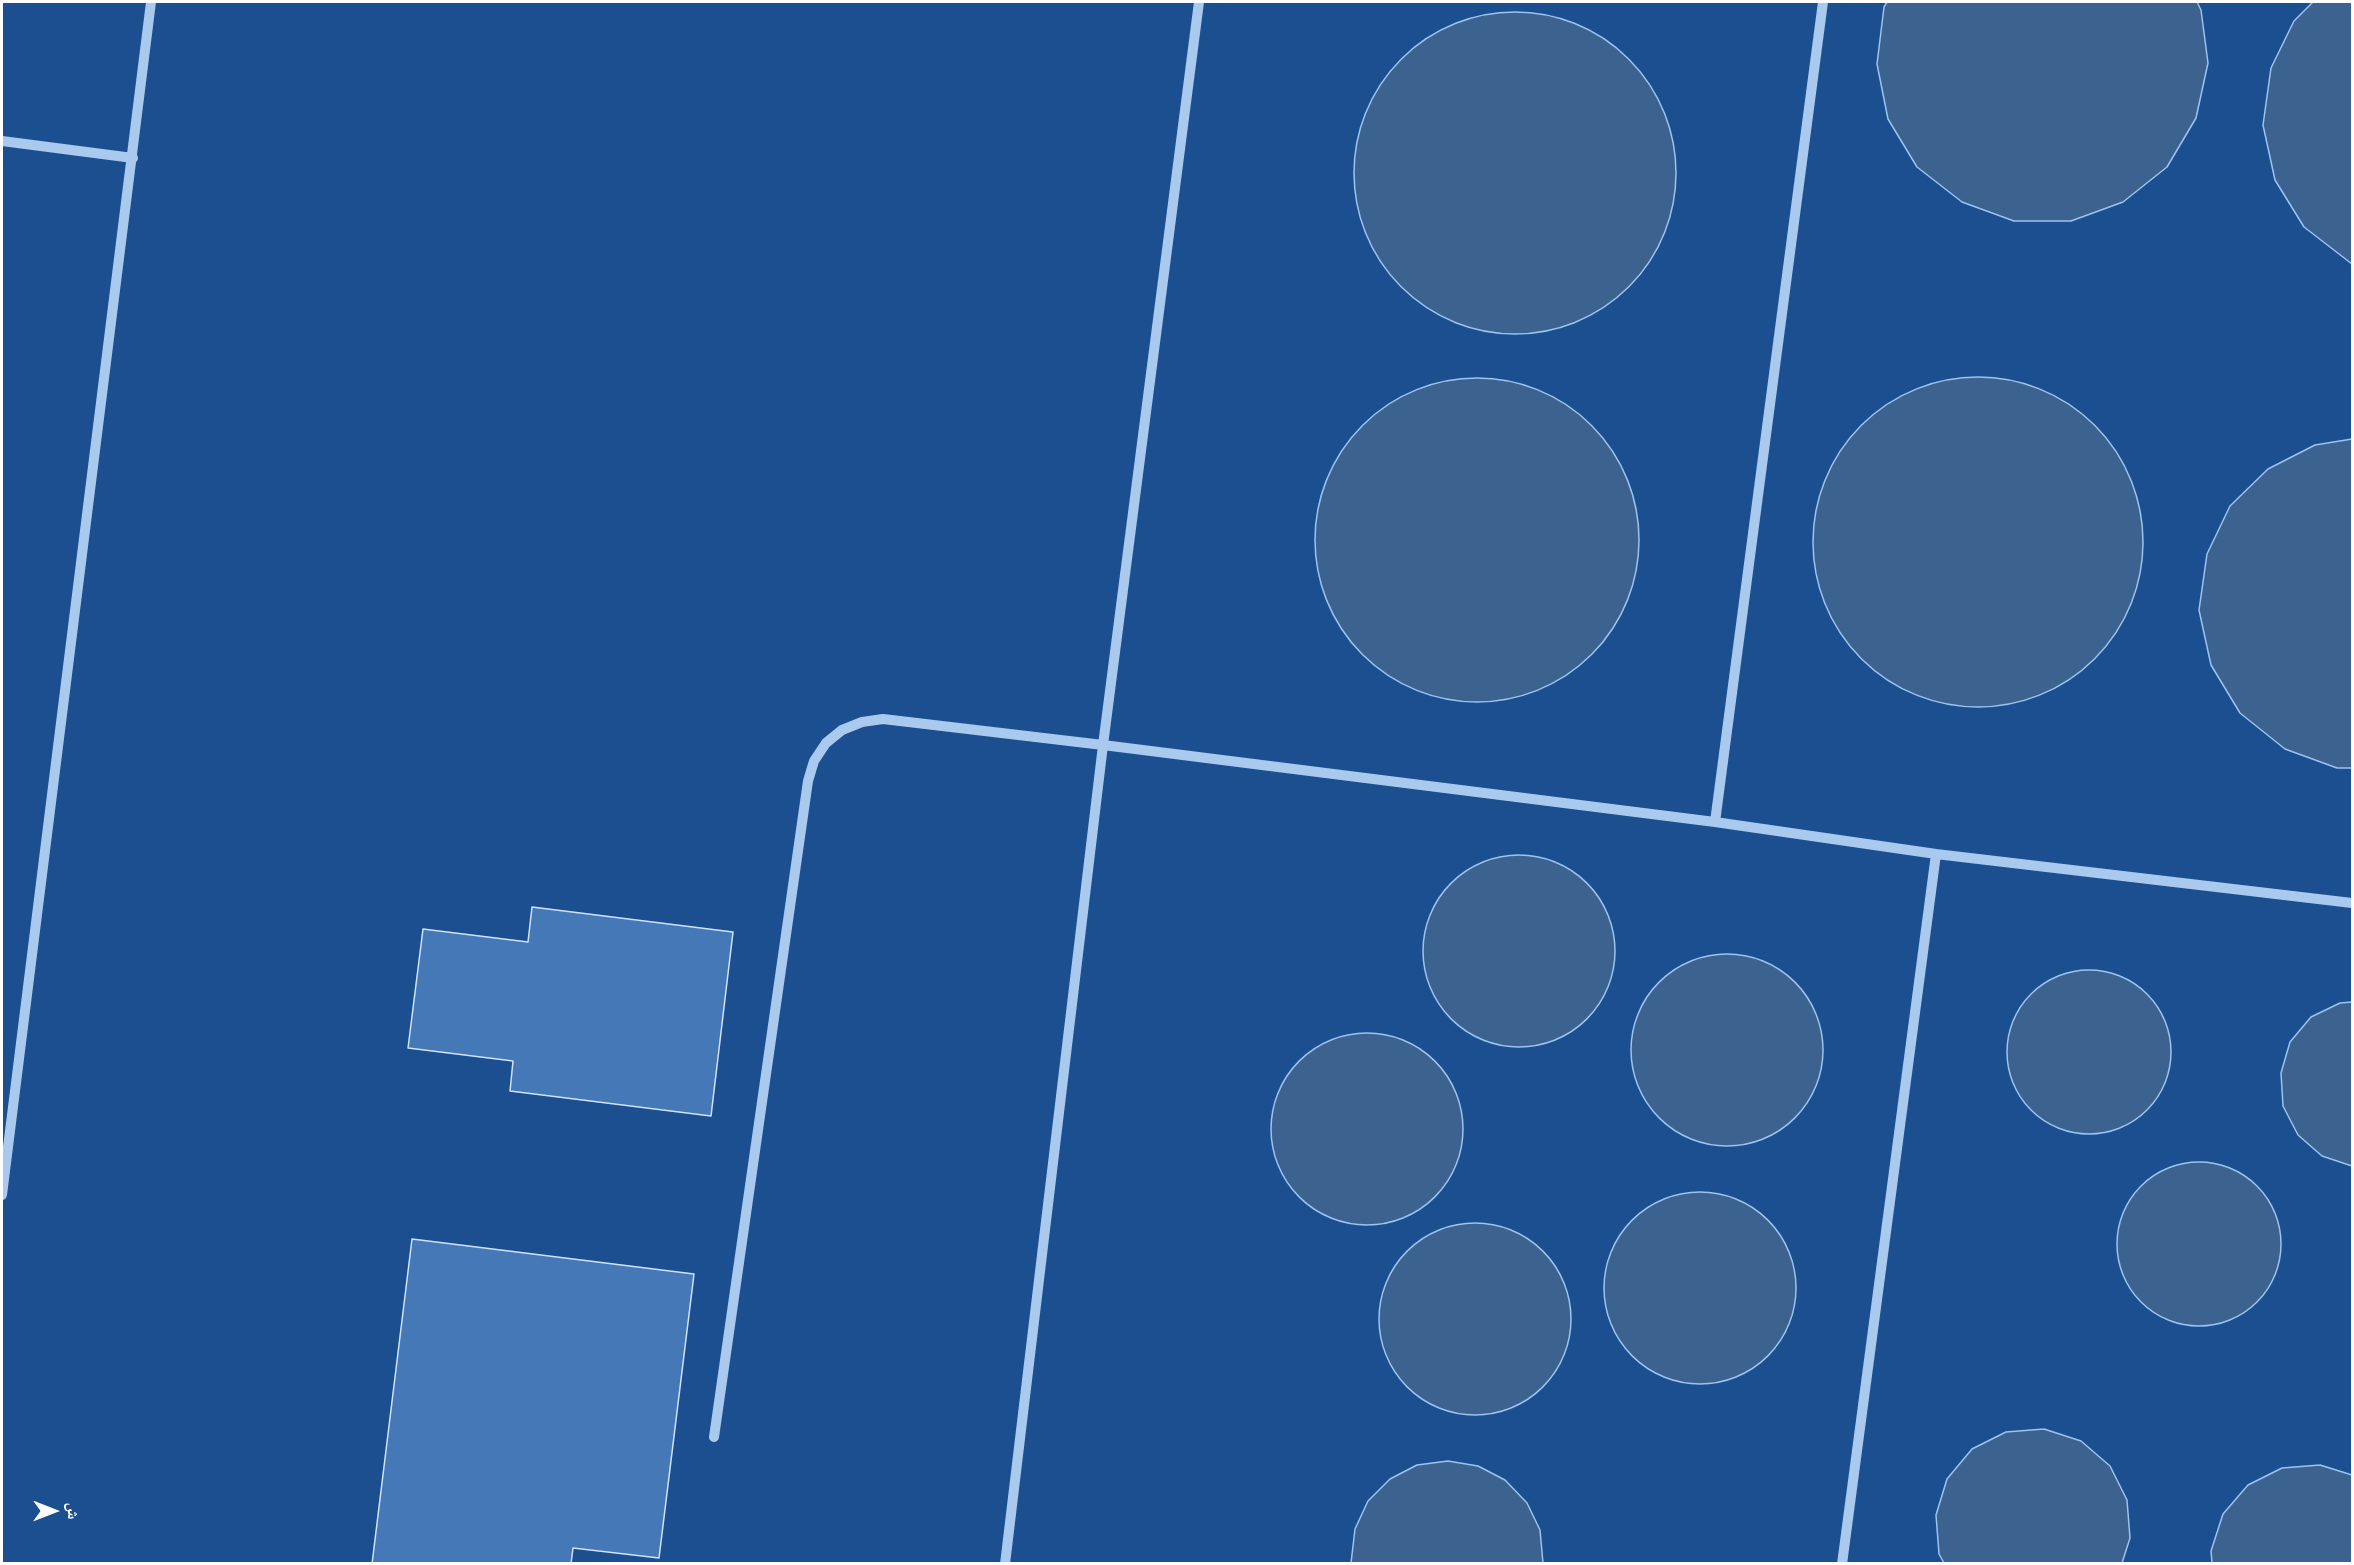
<!DOCTYPE html>
<meta charset="utf-8">
<style>
body{margin:0}
#map{position:relative;width:2354px;height:1565px;overflow:hidden;background:#1b4f8f;font-family:Overpass,"Noto Naskh Arabic",sans-serif}
canvas{display:block}
.frame{position:absolute;inset:0;border:3px solid #fff;pointer-events:none}
.north{position:absolute;left:24px;top:1481px;width:60px;height:60px;-webkit-text-stroke:4px #1b4f8f;paint-order:stroke;rotate:90deg;font-size:16px;font-weight:700;line-height:24px;text-align:center;color:#fff}
.north::after{content:'';display:block;margin:auto;width:21px;height:27px;background:#fff;clip-path:polygon(50% 0,100% 100%,50% 72%,0 100%)}
</style>
<div id="map">
<canvas width="2354" height="1565"></canvas>
<div class="frame"></div>
<div class="north">ش</div>
</div>
<script>
const c = document.querySelector('canvas').getContext('2d');
c.lineJoin = 'round';
function paint(path, color) { c.fillStyle = color; c.fill(path, 'evenodd'); }
const poly = rows => new Path2D(rows.map(r => 'M' + r).join(''));
function stroke(path, color, width, dash) { c.strokeStyle = color; c.lineWidth = width; c.lineCap = dash ? 'butt' : 'round'; c.setLineDash(dash || []); c.stroke(path); }
const water = poly([
 [1887,2,2197,2,2201,10,2208,63,2196,118,2167,167,2123,202,2071,221,2014,221,1962,202,1917,167,1888,119,1877,64,1884,7,1887,2],
 [2313,2,2352,2,2352,264,2304,227,2275,180,2263,125,2271,68,2294,21,2313,2],
 '1354 173a161 161 0 1 1 322 0a161 161 0 1 1-322 0Z',
 '1813 542a165 165 0 1 1 330 0a165 165 0 1 1-330 0Z',
 '1315 540a162 162 0 1 1 324 0a162 162 0 1 1-324 0Z',
 [2352,439,2352,768,2337,768,2285,749,2240,713,2211,665,2199,610,2207,554,2230,506,2268,469,2315,445,2352,439],
 '1423 951a96 96 0 1 1 192 0a96 96 0 1 1-192 0Z',
 '1631 1050a96 96 0 1 1 192 0a96 96 0 1 1-192 0Z',
 '2007 1052a82 82 0 1 1 164 0a82 82 0 1 1-164 0Z',
 [2352,1002,2352,1166,2322,1156,2298,1135,2283,1106,2281,1073,2290,1042,2311,1017,2340,1003,2352,1002],
 '1271 1129a96 96 0 1 1 192 0a96 96 0 1 1-192 0Z',
 '2117 1244a82 82 0 1 1 164 0a82 82 0 1 1-164 0Z',
 '1604 1288a96 96 0 1 1 192 0a96 96 0 1 1-192 0Z',
 '1379 1319a96 96 0 1 1 192 0a96 96 0 1 1-192 0Z',
 [2044,1429,2081,1441,2110,1466,2127,1500,2130,1538,2122,1563,1944,1563,1939,1554,1936,1515,1947,1479,1972,1449,2006,1432,2044,1429],
 [1448,1461,1478,1466,1505,1480,1527,1503,1540,1530,1543,1563,1351,1563,1355,1529,1368,1501,1390,1479,1417,1465,1448,1461],
 [2320,1465,2352,1475,2352,1563,2212,1563,2211,1551,2223,1514,2248,1485,2282,1468,2320,1465]
]);
paint(water, '#3c6290');
stroke(water, '#9cc4f0', 1.5);
const building = poly([
 [532,907,733,932,711,1116,510,1091,513,1061,408,1048,423,929,528,942,532,907],
 [412,1239,694,1274,659,1558,573,1548,571,1564,372,1564,412,1239]
]);
paint(building, '#4478b7');
stroke(building, '#cfe3fa', 1.5);
stroke(poly([
 [2,141,133,158],
 [1715,822,1823,2],
 [2,1195,151,2],
 [714,1437,808,781,814,761,826,743,842,730,862,722,883,719,1103,745,1715,822,1936,854,2352,903],
 [1005,1564,1103,745,1199,2],
 [1842,1564,1936,854]
]), '#a9c9ee', 10);
</script>
